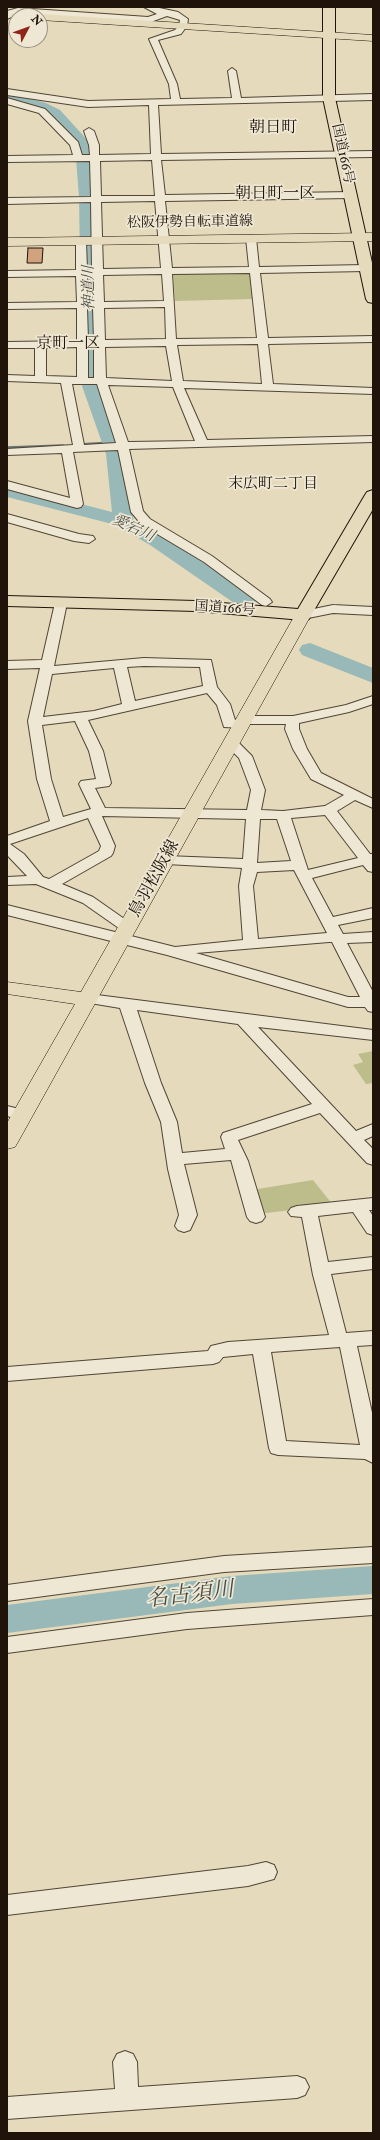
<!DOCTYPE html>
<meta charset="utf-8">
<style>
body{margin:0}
#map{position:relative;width:380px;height:2140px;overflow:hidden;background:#e5dabb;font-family:"IM FELL Double Pica",serif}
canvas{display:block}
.frame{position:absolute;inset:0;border:8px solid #20130a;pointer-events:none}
.north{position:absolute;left:8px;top:8px;width:40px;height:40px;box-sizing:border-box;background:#eee7d3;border:1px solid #9c9283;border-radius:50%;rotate:49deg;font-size:11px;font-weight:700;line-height:16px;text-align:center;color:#20130a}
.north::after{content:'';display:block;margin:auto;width:14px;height:18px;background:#8f2418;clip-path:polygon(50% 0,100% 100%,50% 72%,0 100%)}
</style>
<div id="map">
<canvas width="380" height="2140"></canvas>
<div class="frame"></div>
<div class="north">N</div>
</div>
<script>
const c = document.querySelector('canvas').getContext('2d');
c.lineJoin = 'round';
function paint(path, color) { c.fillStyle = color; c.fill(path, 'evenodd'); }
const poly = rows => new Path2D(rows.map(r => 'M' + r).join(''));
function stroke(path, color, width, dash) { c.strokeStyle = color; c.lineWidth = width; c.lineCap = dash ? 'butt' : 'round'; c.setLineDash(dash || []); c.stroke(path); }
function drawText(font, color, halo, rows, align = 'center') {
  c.font = font + ' "IM FELL Double Pica","Noto Serif JP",serif'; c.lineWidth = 3.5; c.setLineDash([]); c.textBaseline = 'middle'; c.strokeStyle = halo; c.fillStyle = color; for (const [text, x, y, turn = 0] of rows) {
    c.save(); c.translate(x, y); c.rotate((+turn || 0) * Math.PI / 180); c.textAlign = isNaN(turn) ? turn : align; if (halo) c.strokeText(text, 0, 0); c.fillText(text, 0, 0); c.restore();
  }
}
paint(poly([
 [251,273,252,299,175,301,173,274],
 [373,1051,373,1083,366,1084,353,1065,363,1062,358,1054],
 [313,1180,333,1205,258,1214,252,1190]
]), '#bcbd8b');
stroke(poly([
 [79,445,112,443],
 [7,448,63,446]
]), '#687772', 3.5);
paint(poly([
 [7,93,46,103,60,110,91,144,97,197,102,386,126,454,133,518,166,535,253,595,256,600,253,605,245,607,237,605,150,545,116,525,7,497,7,485,112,512,106,454,82,386,79,197,75,145,48,116,35,109,7,103,7,93],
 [310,643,373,668,373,683,302,655,299,650,302,645,310,643],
 [373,1566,373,1594,232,1604,7,1633,7,1605,232,1576,373,1566]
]), '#98b9b8');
const building = poly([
 [28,248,43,248,42,263,27,263,28,248]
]);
paint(building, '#d0a27d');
stroke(building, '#20130a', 1);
const minor = poly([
 [144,7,155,7,178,12,188,19,187,26,181,34,158,40,177,84,180,99,232,98,228,71,232,68,236,71,241,98,373,94,373,100,158,105,161,154,373,151,373,157,161,160,165,195,351,192,356,195,351,198,165,201,172,268,249,267,246,238,251,235,256,238,259,267,365,265,370,268,365,271,260,273,268,338,373,336,373,342,268,344,273,384,373,388,373,394,184,388,207,440,373,436,373,442,129,449,143,511,150,519,212,556,270,599,272,602,266,606,262,605,204,562,142,525,131,512,118,450,73,452,83,504,81,507,77,508,7,489,7,481,70,498,62,453,7,455,7,449,73,445,61,383,7,381,7,375,35,376,35,348,7,348,7,342,77,341,77,308,7,309,7,303,77,302,76,276,7,277,7,271,76,270,76,241,81,238,86,241,87,270,92,269,91,202,7,204,7,198,91,197,90,161,7,162,7,156,73,155,70,145,39,113,7,104,7,98,45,109,78,142,82,155,90,155,89,145,84,131,89,128,94,131,99,145,99,155,151,154,149,105,88,107,7,95,7,89,88,101,171,99,169,84,149,39,175,30,179,26,180,20,167,16,148,23,18,14,7,19,7,11,18,8,148,17,157,14,144,7],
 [152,160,155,196,101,196,100,161,152,160],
 [155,201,161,268,103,269,101,202,155,201],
 [250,273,257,338,176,339,172,274,250,273],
 [162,274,164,301,104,302,103,275,162,274],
 [87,276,93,276,93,302,87,302,87,276],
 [165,307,166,339,105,340,104,308,165,307],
 [87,308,93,308,94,340,88,340,87,308],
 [258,344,262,384,183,381,177,345,258,344],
 [166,346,172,381,106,378,105,347,166,346],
 [77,347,77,377,46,376,46,348,77,347],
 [88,347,94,347,94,378,88,378,88,347],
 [72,384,97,384,116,443,84,445,72,384],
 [108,385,173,387,195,441,128,442,108,385],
 [7,514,79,534,93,536,95,539,89,543,74,541,7,522,7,514],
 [61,599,67,603,54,666,144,658,211,660,217,687,230,704,235,720,244,716,293,716,346,705,373,696,373,704,349,712,299,723,299,729,307,749,321,773,373,799,373,808,355,800,337,811,370,854,373,854,373,872,368,871,363,865,312,878,333,917,373,908,373,918,338,925,343,934,373,932,373,942,347,943,373,992,373,1012,368,1011,365,1007,348,1007,167,955,7,915,7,905,175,947,243,940,239,886,242,868,166,864,161,863,159,860,161,857,166,856,243,859,246,819,102,816,115,846,113,853,111,856,62,884,93,897,133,925,135,928,133,931,123,931,83,903,36,884,7,885,7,877,27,876,7,855,7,836,50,821,37,779,28,721,40,668,7,669,7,661,42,660,55,603,61,599],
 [144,666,200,667,203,686,135,701,127,667,144,666],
 [114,668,122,704,94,711,43,717,52,674,114,668],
 [207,693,217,705,224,727,242,728,249,724,286,724,285,729,293,749,311,779,344,795,325,806,283,811,261,810,265,790,252,756,237,741,232,740,225,744,239,758,251,790,247,810,105,808,95,788,109,786,111,783,103,751,88,720,207,693],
 [75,721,89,751,96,779,81,781,79,784,91,809,63,817,51,779,42,725,75,721],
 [325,815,358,858,308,870,291,818,325,815],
 [88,818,101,846,99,851,49,879,43,877,24,854,10,844,88,818],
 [260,819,277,819,291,861,257,863,260,819],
 [294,870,327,933,258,939,253,886,257,872,294,870],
 [329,942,332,942,360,997,348,997,196,953,329,942],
 [333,605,373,607,373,615,333,613,303,619,297,615,299,612,333,605],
 [89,994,373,1030,373,1040,258,1027,356,1131,373,1124,373,1136,364,1140,373,1149,373,1165,367,1163,320,1113,238,1140,248,1161,265,1217,262,1221,256,1223,250,1221,247,1217,231,1160,184,1164,197,1215,190,1230,184,1232,178,1230,175,1226,179,1215,168,1169,161,1122,145,1083,120,1008,84,1002,81,999,84,996,89,994],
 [137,1010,238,1024,312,1104,223,1133,221,1137,225,1149,182,1153,177,1122,161,1083,137,1010],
 [7,1106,28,1111,30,1115,28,1119,22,1120,7,1116,7,1106],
 [373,1198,373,1210,369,1210,373,1216,373,1235,367,1233,353,1212,318,1216,328,1262,373,1257,373,1269,331,1274,346,1333,373,1331,373,1345,357,1346,373,1417,373,1463,365,1459,278,1455,271,1453,269,1448,253,1354,223,1357,219,1362,213,1364,7,1381,7,1367,208,1351,211,1346,228,1342,329,1335,313,1275,302,1217,291,1216,288,1212,291,1208,297,1206,373,1198],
 [340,1347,360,1445,286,1441,271,1352,340,1347],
 [373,1547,373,1563,224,1572,7,1601,7,1585,224,1556,373,1547],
 [373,1599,373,1615,187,1629,7,1653,7,1637,187,1613,373,1599],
 [266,1862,274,1865,277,1872,274,1879,248,1886,7,1915,7,1895,248,1866,266,1862],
 [125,2051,133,2054,137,2062,138,2087,297,2076,305,2079,309,2087,305,2095,297,2098,7,2119,7,2097,115,2089,113,2062,117,2054,125,2051]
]);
const major = poly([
 [16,13,22,14,24,16,16,16,16,19,12,18,10,16,12,14,16,13],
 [40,14,373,35,373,41,40,20,40,16,35,16,40,14],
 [373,233,373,241,7,246,7,238,373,233],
 [303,610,309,611,311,615,18,1142,15,1147,7,1149,7,1123,75,1004,7,994,7,982,81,992,295,615,297,611,303,610]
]);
const highway = poly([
 [323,7,335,7,335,98,373,267,373,303,368,302,366,299,323,98,323,7],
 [373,490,373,509,309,619,303,620,196,611,7,606,7,596,196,601,298,609,365,495,367,492,373,490]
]);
stroke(minor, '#514536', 2);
stroke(major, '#20130a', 1);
stroke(highway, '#20130a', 2);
paint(minor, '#eee7d3');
paint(major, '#e5dabb');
paint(highway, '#e5dabb');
drawText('14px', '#20130a', '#eee7d3', [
 ["国道166号",342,154,78],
 ["松阪伊勢自転車道線",190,223,-1],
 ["国道166号",225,609,4]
]);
drawText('italic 15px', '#4a4d47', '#eee7d3', [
 ["神道川",90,288,-91],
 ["愛宕川",133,529,24]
]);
drawText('15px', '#20130a', '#eee7d3', [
 ["末広町二丁目",273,485]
]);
drawText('16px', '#20130a', '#eee7d3', [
 ["朝日町",273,129],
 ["朝日町一区",275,195],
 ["京町一区",68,345]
]);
drawText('17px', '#20130a', '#eee7d3', [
 ["鳥羽松阪線",155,879,-61]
]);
drawText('italic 22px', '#4a4d47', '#eee7d3', [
 ["名古須川",190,1596,-7]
]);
</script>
